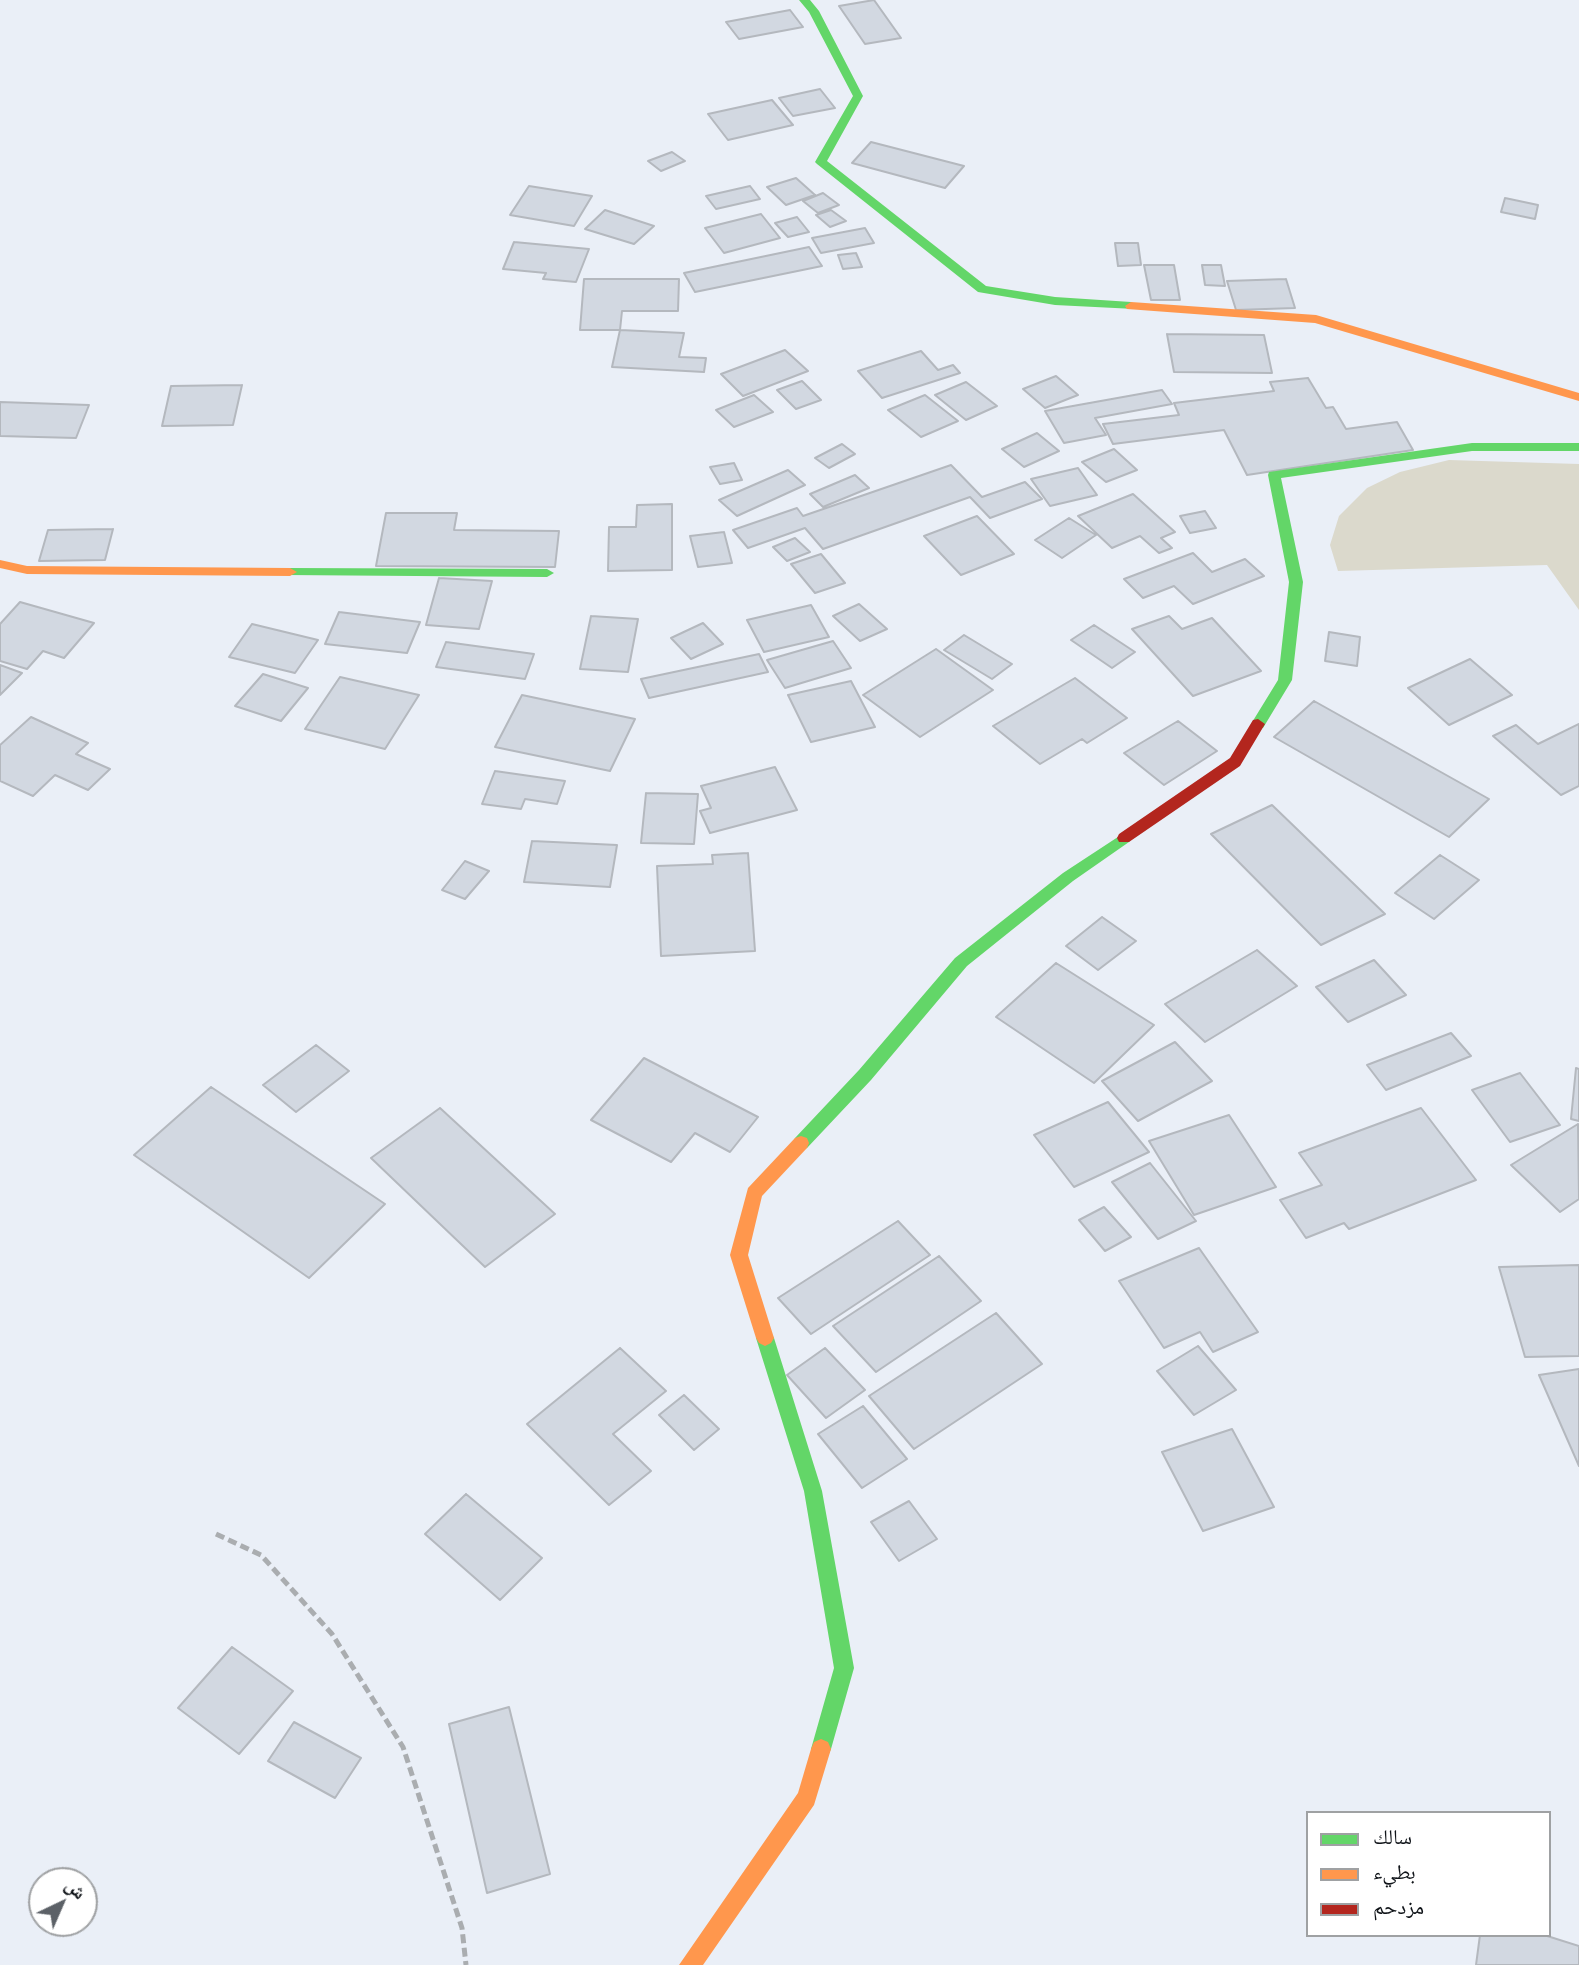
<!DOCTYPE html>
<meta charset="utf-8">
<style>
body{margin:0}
#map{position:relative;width:1579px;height:1965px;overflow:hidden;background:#eaeff7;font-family:"Noto Sans","Noto Naskh Arabic",sans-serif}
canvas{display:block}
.legend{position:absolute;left:1306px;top:1811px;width:245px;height:126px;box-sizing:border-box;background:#fff;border:2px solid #9fa1a3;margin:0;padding:9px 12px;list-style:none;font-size:21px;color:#101419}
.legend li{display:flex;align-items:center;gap:14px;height:35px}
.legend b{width:35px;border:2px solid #9fa1a3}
.north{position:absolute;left:28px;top:1867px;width:70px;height:70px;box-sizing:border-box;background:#fff;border:2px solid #9fa1a3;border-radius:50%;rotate:44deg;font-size:19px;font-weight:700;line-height:28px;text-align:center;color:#101419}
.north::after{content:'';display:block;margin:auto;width:24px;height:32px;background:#5c6167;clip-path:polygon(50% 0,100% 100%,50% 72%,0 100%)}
</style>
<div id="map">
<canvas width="1579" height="1965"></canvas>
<ul class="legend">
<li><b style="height:9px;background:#63d668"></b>سالك</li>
<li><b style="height:9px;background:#ff974d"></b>بطيء</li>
<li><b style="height:9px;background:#b3261e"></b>مزدحم</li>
</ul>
<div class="north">ش</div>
</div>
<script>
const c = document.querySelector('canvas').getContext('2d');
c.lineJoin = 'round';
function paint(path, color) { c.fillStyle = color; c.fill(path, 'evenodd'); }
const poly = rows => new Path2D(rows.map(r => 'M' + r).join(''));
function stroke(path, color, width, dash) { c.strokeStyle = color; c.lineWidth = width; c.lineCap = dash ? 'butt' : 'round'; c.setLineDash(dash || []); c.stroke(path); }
paint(poly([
 [1449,460,1579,464,1579,610,1547,565,1338,571,1330,545,1339,516,1367,488,1400,472]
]), '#dbd9cc');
const building = poly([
 [874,0,901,38,865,44,839,6,874,0],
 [790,10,803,27,739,39,726,22,790,10],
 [820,89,835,108,793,116,779,98,820,89],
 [772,100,793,125,728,140,708,114,772,100],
 [871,142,964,166,945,188,852,163,871,142],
 [672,152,685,161,661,171,648,161,672,152],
 [796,178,815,195,786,205,767,187,796,178],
 [529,186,592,196,574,226,510,215,529,186],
 [750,186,760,199,716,209,706,196,750,186],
 [823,193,839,205,818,213,803,201,823,193],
 [1505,198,1538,205,1535,219,1501,212,1505,198],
 [605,210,654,226,634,244,585,229,605,210],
 [831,210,846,221,830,227,816,215,831,210],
 [761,214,780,238,724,253,705,228,761,214],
 [797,217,809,232,788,237,775,223,797,217],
 [865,228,874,243,821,253,812,238,865,228],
 [514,242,589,249,576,282,543,279,546,273,503,269,514,242],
 [1115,243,1138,243,1141,265,1118,266,1115,243],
 [809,247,822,266,695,292,684,273,809,247],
 [856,253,862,267,843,269,838,255,856,253],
 [1144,265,1174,265,1180,300,1151,300,1144,265],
 [1202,265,1221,265,1225,286,1205,285,1202,265],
 [584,279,679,279,678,311,622,311,620,330,580,330,584,279],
 [1286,279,1295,308,1236,310,1227,281,1286,279],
 [620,330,684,333,679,357,706,358,704,372,612,367,620,330],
 [1167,334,1264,335,1272,373,1174,372,1167,334],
 [785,350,808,371,743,396,721,374,785,350],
 [921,351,938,370,953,365,960,373,882,398,858,371,921,351],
 [1056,376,1078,395,1045,408,1023,389,1056,376],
 [1308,378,1326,408,1333,407,1346,429,1397,422,1413,450,1247,475,1224,430,1113,444,1103,424,1179,415,1174,403,1274,391,1270,382,1308,378],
 [802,381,821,400,796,409,777,390,802,381],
 [966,382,997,406,966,420,935,395,966,382],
 [242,385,233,425,162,426,171,386,242,385],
 [1162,390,1172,404,1095,418,1106,435,1064,443,1045,411,1162,390],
 [754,395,773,412,734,427,716,410,754,395],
 [925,395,958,421,921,437,888,410,925,395],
 [0,402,89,405,76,438,0,436,0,402],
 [1037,433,1059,451,1024,467,1002,449,1037,433],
 [842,444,855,454,829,468,815,458,842,444],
 [1114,449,1137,470,1106,482,1082,462,1114,449],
 [734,463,742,480,720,484,710,467,734,463],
 [951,465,982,497,1025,482,1042,499,990,518,970,497,823,549,805,528,748,548,733,530,797,508,803,516,951,465],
 [1078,468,1097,495,1050,506,1031,479,1078,468],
 [788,470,805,485,737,516,719,500,788,470],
 [855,475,869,488,823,507,810,494,855,475],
 [1133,494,1175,532,1161,538,1172,548,1159,553,1140,536,1112,548,1078,516,1133,494],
 [672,504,672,570,608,571,609,527,636,527,637,505,672,504],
 [1205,511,1216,528,1190,533,1180,516,1205,511],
 [386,513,457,513,454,530,559,531,555,567,376,566,386,513],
 [977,516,1014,554,961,575,924,536,977,516],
 [1069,518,1096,535,1062,558,1035,540,1069,518],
 [113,529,105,560,39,561,48,530,113,529],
 [724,532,732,563,698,567,690,536,724,532],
 [795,538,810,552,787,561,773,547,795,538],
 [1193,553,1212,572,1245,559,1264,576,1193,604,1174,586,1143,598,1124,579,1193,553],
 [821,554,845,583,815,593,791,564,821,554],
 [439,578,492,581,479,629,426,625,439,578],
 [20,602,94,623,64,658,43,651,27,669,0,661,0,624,20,602],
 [859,604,887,629,860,641,833,616,859,604],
 [811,605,829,637,764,652,747,620,811,605],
 [339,612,420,622,407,653,325,644,339,612],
 [591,616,638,619,628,672,580,669,591,616],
 [1169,616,1182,629,1212,618,1261,671,1193,696,1132,629,1169,616],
 [703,623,723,644,691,659,671,638,703,623],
 [252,624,318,640,295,673,229,657,252,624],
 [1094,625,1135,652,1112,668,1071,640,1094,625],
 [1329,632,1360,637,1357,666,1325,661,1329,632],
 [964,635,1012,664,992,679,944,650,964,635],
 [833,641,851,668,785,688,767,660,833,641],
 [446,642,534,654,525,679,436,667,446,642],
 [936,649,993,690,920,737,863,695,936,649],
 [759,654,768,672,649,698,641,679,759,654],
 [1470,659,1512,695,1449,725,1408,688,1470,659],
 [0,665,22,673,0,695,0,665],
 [263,674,308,688,281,721,235,706,263,674],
 [340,677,419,695,385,749,305,729,340,677],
 [1075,678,1127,718,1087,743,1082,739,1040,764,993,726,1075,678],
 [851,681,875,727,811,742,788,695,851,681],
 [522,695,635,719,610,771,495,747,522,695],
 [1314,701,1489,799,1449,837,1274,737,1314,701],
 [31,717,88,743,76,754,110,769,88,790,55,775,33,796,0,781,0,745,31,717],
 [1178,721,1217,751,1164,785,1124,753,1178,721],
 [1579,724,1579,786,1561,795,1493,736,1516,725,1538,744,1579,724],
 [775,767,797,810,710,833,700,811,711,808,701,786,775,767],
 [495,771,565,781,557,804,525,799,521,809,482,804,495,771],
 [646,793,698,794,694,844,641,843,646,793],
 [1272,805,1385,914,1321,945,1211,834,1272,805],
 [532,841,617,845,610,887,524,882,532,841],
 [748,853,755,951,661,956,657,866,713,864,712,855,748,853],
 [1440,855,1479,880,1434,919,1395,893,1440,855],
 [465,861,489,871,465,899,442,890,465,861],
 [1102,917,1136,941,1098,970,1066,946,1102,917],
 [1257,950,1297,986,1205,1042,1165,1004,1257,950],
 [1374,960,1406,995,1348,1022,1316,987,1374,960],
 [1056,963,1154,1025,1094,1083,996,1017,1056,963],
 [1451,1033,1471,1056,1386,1090,1367,1065,1451,1033],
 [1175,1042,1212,1081,1138,1121,1102,1081,1175,1042],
 [316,1045,349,1071,296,1112,263,1085,316,1045],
 [644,1058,758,1117,730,1152,695,1133,671,1162,591,1120,644,1058],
 [1576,1068,1579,1069,1579,1121,1571,1119,1576,1068],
 [1520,1073,1560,1125,1510,1142,1472,1090,1520,1073],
 [211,1087,385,1204,309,1278,134,1155,211,1087],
 [1108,1102,1149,1152,1074,1187,1034,1135,1108,1102],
 [440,1108,555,1214,485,1267,371,1158,440,1108],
 [1421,1108,1476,1180,1349,1229,1344,1223,1306,1238,1280,1200,1322,1185,1299,1153,1421,1108],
 [1229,1115,1276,1187,1194,1215,1149,1141,1229,1115],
 [1578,1124,1579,1199,1560,1212,1511,1165,1578,1124],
 [1150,1163,1196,1221,1158,1239,1112,1182,1150,1163],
 [1104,1207,1131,1237,1105,1251,1079,1220,1104,1207],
 [898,1221,930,1255,811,1334,778,1298,898,1221],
 [1199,1248,1258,1332,1213,1352,1200,1332,1164,1348,1119,1281,1199,1248],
 [939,1256,981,1301,876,1372,833,1326,939,1256],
 [1579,1265,1579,1356,1525,1357,1499,1267,1579,1265],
 [996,1313,1042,1364,914,1449,869,1396,996,1313],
 [1198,1346,1236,1390,1194,1415,1157,1371,1198,1346],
 [620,1348,666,1391,613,1434,651,1471,609,1505,527,1424,620,1348],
 [825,1348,865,1390,826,1418,787,1375,825,1348],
 [1579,1369,1579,1466,1539,1375,1579,1369],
 [684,1395,719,1429,694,1450,659,1415,684,1395],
 [863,1406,907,1459,862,1488,818,1434,863,1406],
 [1232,1429,1274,1507,1203,1531,1162,1452,1232,1429],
 [466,1494,542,1558,500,1600,425,1534,466,1494],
 [909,1501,937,1539,899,1561,871,1522,909,1501],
 [232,1647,293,1691,239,1754,178,1708,232,1647],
 [509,1707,550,1874,487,1893,449,1724,509,1707],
 [294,1722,361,1758,335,1798,268,1761,294,1722],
 [1480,1935,1544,1935,1579,1946,1579,1965,1476,1965,1480,1935]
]);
paint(building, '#d2d8e1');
stroke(building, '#b4b8be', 2);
stroke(poly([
 [216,1534,261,1555,332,1634,403,1747,462,1928,466,1965]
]), '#aaadb0', 5, [9, 4.5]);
paint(poly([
 [799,0,810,0,819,11,863,96,827,161,986,286,1055,297,1131,302,1137,306,1135,309,1055,305,978,292,817,164,815,162,853,96,809,12,799,0],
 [1472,443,1579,443,1579,451,1472,451,1281,478,1303,582,1292,680,1263,728,1253,728,1251,724,1278,680,1289,582,1268,475,1269,472,1472,443],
 [290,568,547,569,554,573,547,577,285,575,283,572,290,568],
 [1124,833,1131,838,1129,842,1073,881,967,966,871,1080,807,1148,801,1150,795,1148,793,1143,795,1138,859,1070,955,958,1063,873,1124,833],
 [765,1330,771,1333,774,1338,822,1491,854,1668,831,1749,828,1756,821,1759,814,1756,811,1749,834,1668,804,1491,756,1338,759,1333,765,1330]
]), '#63d668');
paint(poly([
 [1131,302,1316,315,1579,393,1579,401,1315,323,1127,309,1125,306,1131,302],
 [0,560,27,566,290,568,297,572,290,576,27,574,0,568,0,560],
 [801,1136,807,1138,809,1143,807,1148,762,1196,748,1255,774,1338,771,1343,765,1346,759,1343,756,1338,730,1255,748,1188,795,1138,801,1136],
 [821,1739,828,1742,831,1749,814,1805,703,1965,679,1965,798,1793,811,1749,814,1742,821,1739]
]), '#ff974d');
paint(poly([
 [1258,719,1265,724,1240,766,1129,842,1119,842,1117,838,1119,834,1230,758,1253,720,1258,719]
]), '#b3261e');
</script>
